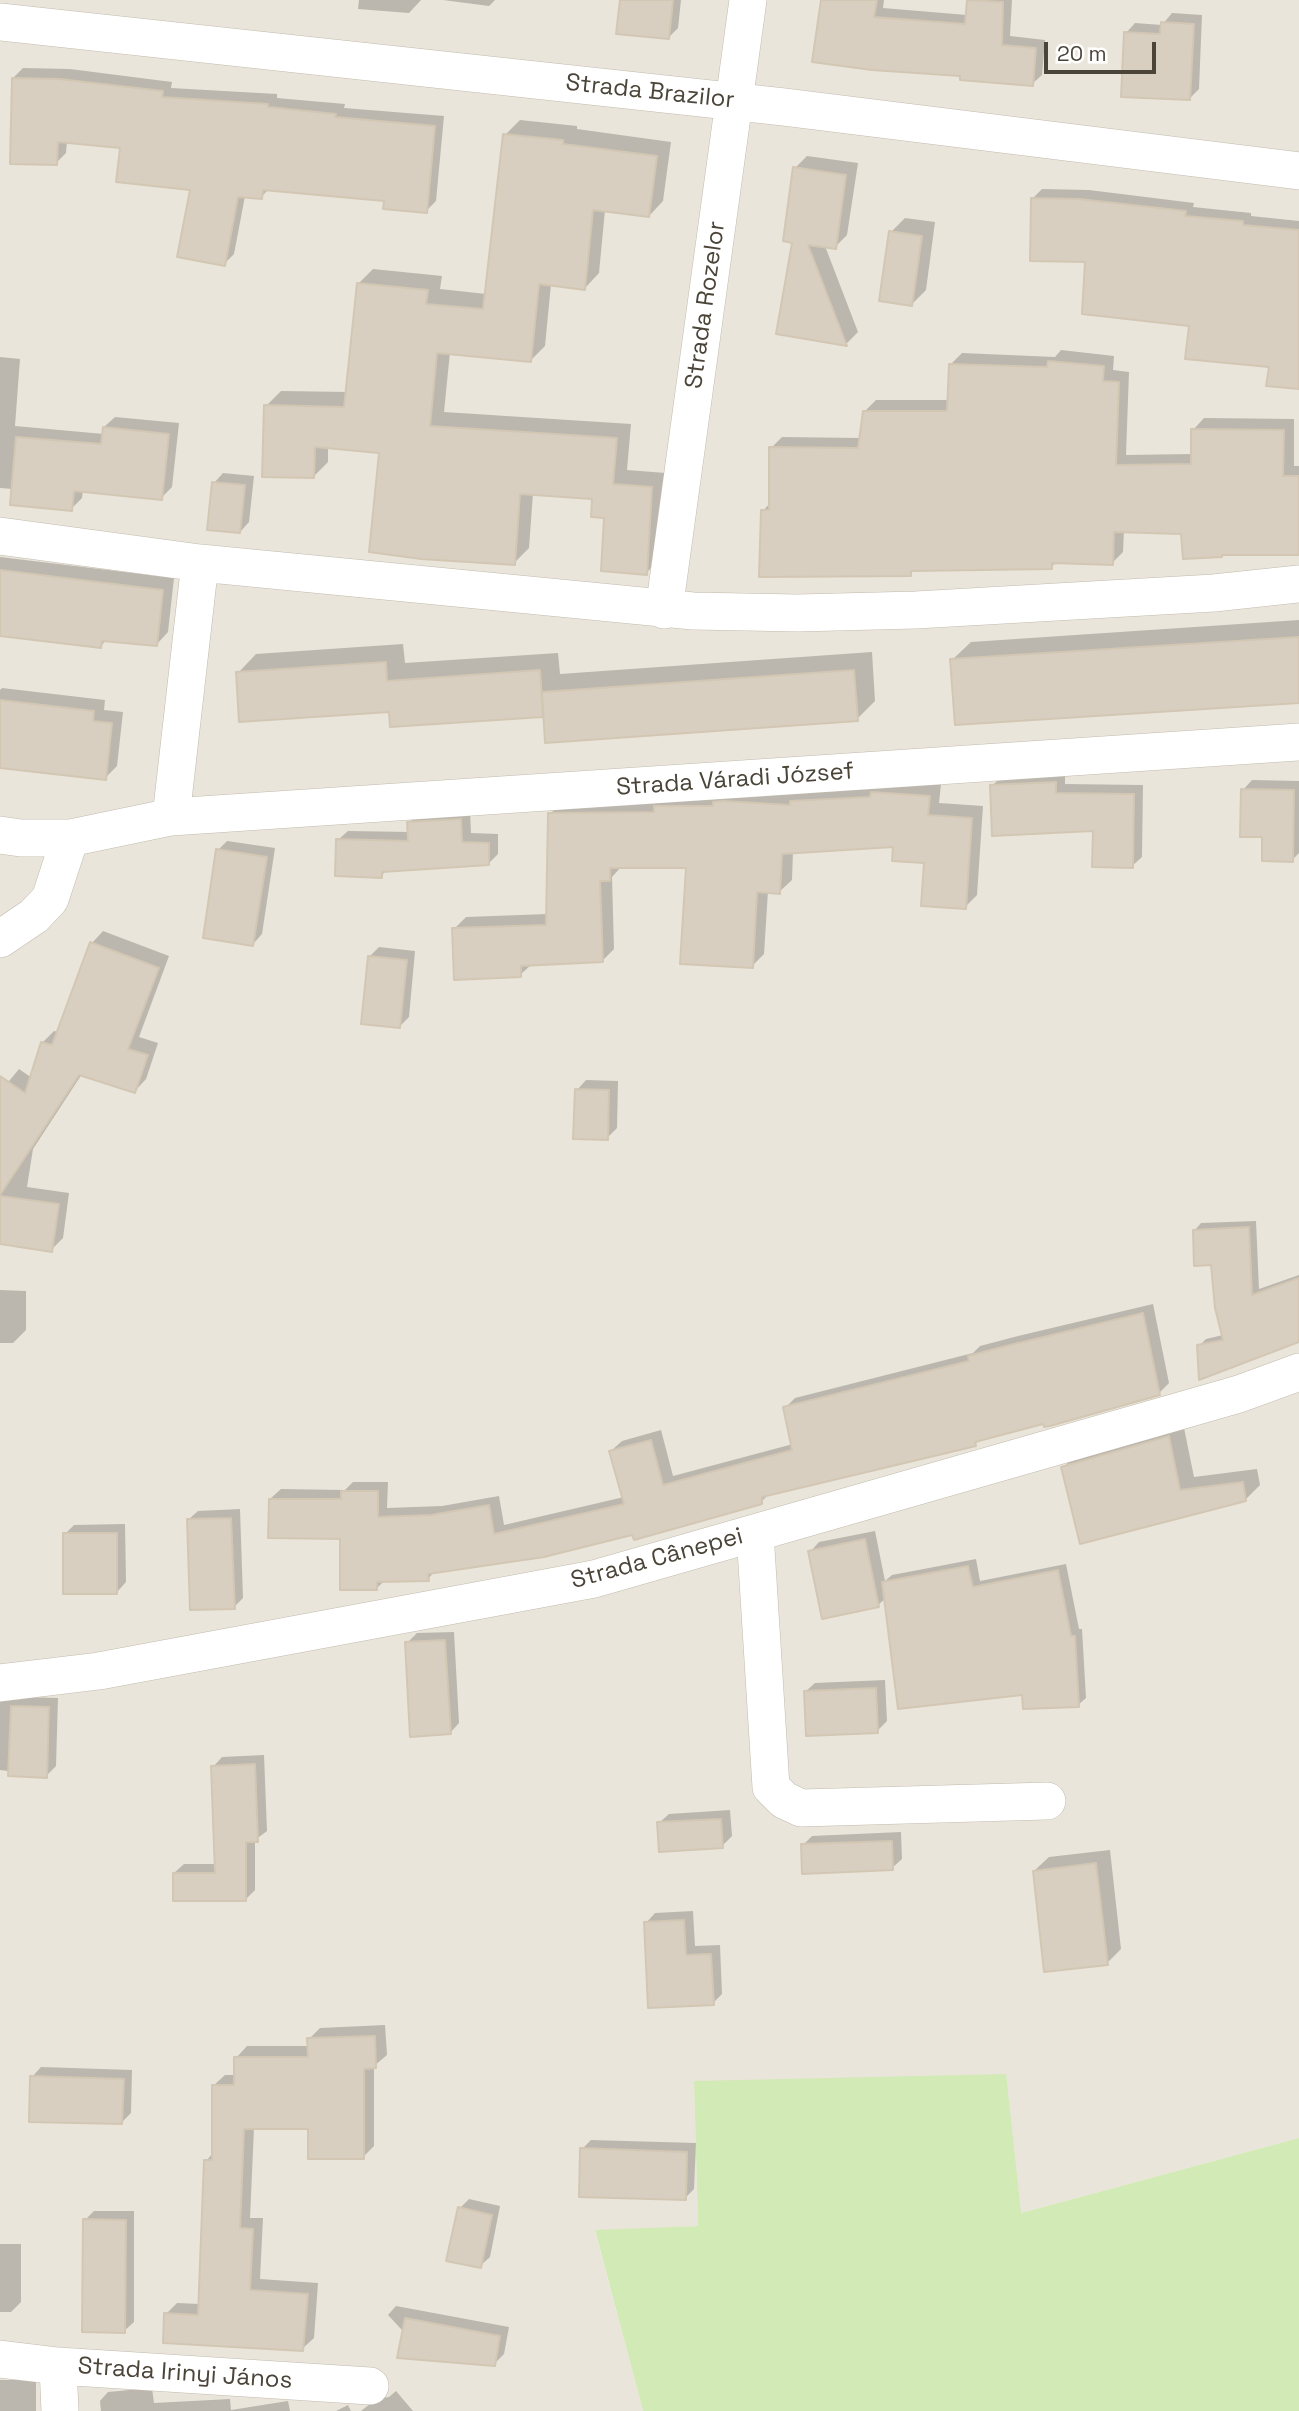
<!DOCTYPE html>
<meta charset="utf-8">
<style>
body{margin:0}
#map{position:relative;width:1299px;height:2411px;overflow:hidden;background:#f6f3ec;font-family:"Space Grotesk",sans-serif}
canvas{display:block}
.scale{position:absolute;left:1044px;top:42px;width:112px;height:32px;box-sizing:border-box;border:4px solid #4b4439;border-top:0;padding-left:9px;font-size:21px;line-height:24px;white-space:nowrap;color:#4b4439;-webkit-text-stroke:5px #fff;paint-order:stroke}
</style>
<div id="map">
<canvas width="1299" height="2411"></canvas>
<div class="scale">20 m</div>
</div>
<script>
const c = document.querySelector('canvas').getContext('2d');
c.lineJoin = 'round';
function paint(path, color) { c.fillStyle = color; c.fill(path, 'evenodd'); }
const poly = rows => new Path2D(rows.map(r => 'M' + r).join(''));
function stroke(path, color, width, dash) { c.strokeStyle = color; c.lineWidth = width; c.lineCap = dash ? 'butt' : 'round'; c.setLineDash(dash || []); c.stroke(path); }
function drawText(font, color, halo, rows, align = 'center') {
  c.font = font + ' "Space Grotesk",sans-serif'; c.lineWidth = 6; c.setLineDash([]); c.textBaseline = 'middle'; c.strokeStyle = halo; c.fillStyle = color; for (const [text, x, y, turn = 0] of rows) {
    c.save(); c.translate(x, y); c.rotate((+turn || 0) * Math.PI / 180); c.textAlign = isNaN(turn) ? turn : align; if (halo) c.strokeText(text, 0, 0); c.fillText(text, 0, 0); c.restore();
  }
}
paint(poly([
 [0,0,1299,0,1299,2138,1021,2213,694,2081,698,2226,595,2231,643,2411,0,2411]
]), '#eae5da');
paint(poly([
 [1006,2074,1021,2213,1299,2138,1299,2411,643,2411,595,2230,698,2226,694,2081]
]), '#d2eab5');
paint(poly([
 [359,0,421,0,409,13,358,9],
 [443,0,495,0,489,6],
 [621,0,681,0,678,28,669,37],
 [823,0,884,0,883,8,967,15,969,0,1012,0,1010,36,1045,40,1042,75,1032,84,962,75],
 [1172,13,1202,15,1199,89,1190,98,1126,33,1135,23,1162,25],
 [23,68,70,69,172,82,171,88,277,94,277,98,345,104,344,108,444,116,436,201,426,211,386,200,269,189,261,197,245,196,234,254,224,264,192,189,121,146,67,141,66,153,56,163,13,78],
 [520,120,577,126,577,129,671,142,663,201,649,216,605,210,599,273,585,288,551,284,545,346,530,361,450,352,444,412,631,424,627,470,666,473,661,558,646,573,594,498,533,493,529,548,514,563,381,452,328,446,328,462,313,477,266,406,281,391,348,392,359,283,373,269,442,276,440,289,486,294,505,135],
 [807,156,858,163,847,235,835,247,825,246,858,332,846,344,794,241,795,168],
 [1042,189,1089,190,1194,203,1193,207,1251,213,1251,216,1299,221,1299,388,1271,366,1191,325,1087,260,1033,198],
 [905,218,935,222,926,290,911,305,891,232],
 [1061,350,1114,356,1113,370,1129,372,1126,455,1193,454,1193,430,1204,418,1294,419,1294,466,1299,466,1299,552,1223,553,1183,532,1124,530,1123,552,1112,563,1057,562,1051,567,915,569,910,574,763,511,770,503,771,448,782,437,861,438,864,412,876,400,949,400,950,365,962,353,1055,357],
 [0,357,20,359,15,426,104,434,104,427,115,417,179,423,172,487,161,498,83,490,82,498,71,509,13,489,0,488],
 [223,473,254,476,249,522,240,532,214,483],
 [0,557,174,578,168,632,156,645,107,639,101,646,0,634],
 [1299,620,1299,702,952,660,971,642],
 [403,644,405,663,558,653,560,674,872,652,875,701,857,719,545,713,542,715,391,710,238,673,256,654],
 [2,688,105,700,104,710,123,712,117,766,105,778,0,766,0,690],
 [1065,774,1065,784,1143,785,1142,857,1132,866,1094,829,992,786,1001,777],
 [1252,780,1299,781,1299,853,1292,860,1264,836,1243,790],
 [885,781,941,784,939,803,983,806,977,895,965,907,926,861,895,846,793,851,792,880,779,892,768,891,764,954,752,966,688,866,621,867,612,877,614,949,602,961,532,964,520,975,454,929,466,917,548,914,550,814,562,802],
 [470,810,471,833,498,834,498,854,489,863,388,869,381,876,338,840,348,831,410,832,409,823,418,814],
 [227,841,275,848,262,934,253,944,218,850],
 [103,931,169,956,139,1037,158,1043,146,1079,135,1091,82,1074,33,1149,27,1187,69,1193,63,1238,51,1250,0,1242,0,1092,19,1069,32,1078,43,1042,54,1031,59,1032,92,943],
 [379,947,415,951,409,1017,400,1026,369,957],
 [586,1080,618,1081,617,1128,607,1138,577,1090],
 [1256,1221,1259,1289,1299,1275,1299,1341,1199,1346,1206,1339,1223,1335,1213,1263,1194,1231,1201,1223],
 [0,1290,26,1291,26,1330,13,1343,0,1343],
 [1153,1304,1169,1383,1159,1393,980,1439,975,1444,770,1493,761,1502,634,1533,435,1571,428,1579,385,1580,376,1589,342,1538,270,1499,281,1489,345,1490,353,1482,388,1482,387,1508,442,1506,499,1496,504,1525,624,1497,611,1451,622,1441,661,1430,673,1476,793,1444,785,1408,795,1398,973,1353,980,1346,1018,1336],
 [1183,1423,1194,1477,1257,1469,1260,1485,1246,1499,1081,1542,1063,1468,1077,1453],
 [240,1509,243,1598,234,1607,188,1520,198,1511],
 [125,1524,126,1582,117,1592,65,1534,74,1525],
 [875,1531,885,1581,892,1575,976,1559,980,1581,1066,1564,1079,1629,1082,1629,1086,1698,1078,1705,1024,1693,886,1598,878,1605,810,1552,819,1542],
 [454,1632,459,1723,450,1733,407,1643,417,1633],
 [885,1680,887,1721,877,1731,805,1692,815,1683],
 [22,1697,58,1698,56,1766,46,1776,0,1770,0,1700,19,1700],
 [264,1755,267,1831,255,1840,255,1890,246,1899,174,1873,184,1864,217,1864,213,1767,222,1757],
 [730,1810,732,1836,722,1846,659,1823,669,1814],
 [901,1832,902,1859,892,1868,803,1845,812,1836],
 [1110,1850,1121,1949,1107,1963,1034,1871,1049,1857],
 [693,1911,695,1946,720,1945,722,1994,713,2003,646,1923,655,1913],
 [385,2025,387,2055,374,2066,374,2146,363,2157,310,2127,254,2128,250,2218,263,2218,260,2279,318,2283,314,2338,302,2349,166,2314,177,2303,200,2304,206,2161,213,2153,213,2086,225,2075,236,2075,236,2058,247,2046,309,2046,309,2039,320,2028],
 [41,2067,132,2070,131,2113,122,2122,32,2077],
 [591,2140,696,2143,694,2189,685,2198,582,2149],
 [469,2199,500,2206,490,2257,480,2266,460,2208],
 [94,2211,134,2211,134,2322,124,2331,85,2220],
 [0,2244,21,2244,21,2302,11,2312,0,2312],
 [396,2306,509,2327,504,2354,494,2364,429,2359,388,2315],
 [0,2380,36,2380,36,2411,0,2411],
 [152,2388,154,2403,230,2399,231,2410,288,2401,290,2411,101,2411,100,2401,108,2392],
 [396,2391,413,2411,361,2411,376,2399,389,2397],
 [348,2405,351,2411,336,2411]
]), '#0003');
const building = poly([
 [620,0,673,0,669,39,616,34,620,0],
 [821,0,877,0,874,17,965,24,967,0,1003,2,1002,45,1036,48,1033,86,960,80,960,76,872,70,812,62,821,0],
 [1161,22,1194,24,1190,100,1121,97,1124,32,1160,34,1161,22],
 [12,78,59,79,163,91,162,97,268,104,268,107,336,114,335,117,435,126,427,213,383,209,384,201,263,190,262,199,238,197,225,266,177,257,190,190,116,182,120,148,58,142,57,165,10,164,12,78],
 [503,134,563,140,563,144,657,156,649,217,593,210,585,290,539,284,531,362,437,353,430,426,617,438,613,484,652,487,647,575,601,571,604,518,591,517,592,499,520,494,515,565,421,559,369,552,379,453,315,447,314,478,262,477,264,405,344,407,357,283,428,290,426,304,483,309,503,134],
 [793,167,846,175,836,249,808,245,847,346,776,334,792,243,783,241,793,167],
 [1031,198,1079,199,1186,211,1185,216,1243,221,1243,225,1299,230,1299,389,1266,386,1269,367,1185,359,1189,326,1082,314,1085,262,1030,261,1031,198],
 [889,231,922,236,912,306,879,301,889,231],
 [1048,361,1104,366,1103,381,1119,382,1116,465,1191,464,1191,429,1284,430,1283,476,1299,476,1299,555,1222,555,1222,557,1183,559,1181,534,1114,532,1113,565,1052,563,1052,569,911,571,911,576,759,577,761,510,769,510,769,447,858,448,863,411,947,411,949,364,1047,367,1048,361],
 [103,427,169,434,162,500,74,491,72,511,10,505,16,437,101,444,103,427],
 [212,482,245,485,240,533,207,530,212,482],
 [0,570,163,590,157,646,102,641,101,648,0,636,0,570],
 [1299,637,1299,703,955,725,950,659,1299,637],
 [386,662,387,681,540,670,543,717,390,727,389,712,239,722,236,672,386,662],
 [854,670,858,721,545,743,542,692,854,670],
 [0,700,94,711,93,721,112,723,106,780,0,768,0,700],
 [1056,782,1056,793,1134,794,1133,868,1092,867,1093,831,992,836,990,785,1056,782],
 [1241,789,1294,790,1293,862,1262,861,1262,837,1240,837,1241,789],
 [871,792,930,796,928,815,972,818,966,909,921,906,924,863,892,861,893,847,782,854,780,894,757,892,753,968,680,964,686,868,610,868,610,881,600,881,603,962,521,966,521,977,454,980,452,928,546,925,548,813,654,812,654,806,713,806,713,802,723,801,790,805,790,801,870,797,871,792],
 [461,819,462,842,489,843,489,865,382,872,382,878,335,876,336,839,408,841,407,822,461,819],
 [216,849,267,857,253,946,203,938,216,849],
 [90,942,159,968,128,1049,148,1055,135,1093,79,1075,0,1195,0,1076,25,1093,41,1042,52,1045,90,942],
 [368,956,407,960,400,1028,361,1024,368,956],
 [575,1089,609,1090,608,1140,573,1139,575,1089],
 [0,1196,59,1204,52,1252,0,1244,0,1196],
 [1249,1227,1252,1295,1299,1278,1299,1342,1199,1380,1197,1345,1223,1340,1215,1308,1211,1265,1194,1266,1193,1230,1249,1227],
 [1143,1313,1160,1395,1050,1426,1044,1427,1043,1424,975,1442,976,1446,762,1497,762,1504,634,1540,632,1535,544,1557,428,1574,429,1581,377,1582,377,1590,340,1590,340,1539,268,1538,269,1499,341,1499,341,1491,378,1491,378,1517,431,1515,489,1505,494,1534,624,1504,609,1451,651,1440,663,1485,792,1450,783,1407,969,1361,968,1356,1006,1346,1143,1313],
 [1169,1436,1180,1490,1243,1482,1246,1501,1080,1544,1061,1467,1169,1436],
 [231,1518,235,1609,190,1610,187,1519,231,1518],
 [63,1533,117,1533,117,1594,63,1594,63,1533],
 [865,1539,879,1607,822,1619,808,1551,865,1539],
 [968,1566,973,1587,1058,1570,1071,1636,1075,1636,1079,1707,1023,1709,1022,1695,898,1709,882,1582,968,1566],
 [445,1640,451,1734,410,1737,405,1642,445,1640],
 [876,1688,878,1733,806,1736,804,1691,876,1688],
 [11,1706,49,1707,47,1778,8,1776,11,1706],
 [255,1764,258,1842,246,1842,246,1901,173,1901,173,1873,215,1873,211,1766,255,1764],
 [721,1819,723,1848,659,1852,657,1822,721,1819],
 [892,1841,893,1870,802,1874,801,1844,892,1841],
 [1096,1863,1108,1965,1044,1972,1033,1871,1096,1863],
 [684,1920,686,1955,711,1954,714,2005,648,2008,644,1922,684,1920],
 [375,2036,376,2068,364,2069,364,2159,308,2159,308,2129,244,2129,240,2228,253,2229,250,2290,308,2294,303,2351,163,2343,164,2313,198,2315,204,2160,212,2160,212,2085,234,2085,234,2057,308,2057,307,2038,375,2036],
 [30,2076,124,2079,122,2124,29,2122,30,2076],
 [580,2148,687,2152,686,2200,579,2197,580,2148],
 [458,2207,492,2215,481,2268,446,2261,458,2207],
 [83,2219,126,2220,125,2333,82,2332,83,2219],
 [405,2318,500,2336,495,2366,397,2358,405,2318]
]);
paint(building, '#d8cfc1');
stroke(building, '#d3c7b4', 2);
const minor = poly([
 [0,22,784,107,1299,171],
 [0,536,200,563,693,611,798,613,916,610,1214,593,1299,584],
 [664,610,748,0],
 [171,817,200,563],
 [0,835,21,838,70,838,171,817,1299,742],
 [0,939,34,916,50,899,70,838],
 [755,1533,771,1787,784,1800,801,1808,1047,1801],
 [0,1683,99,1671,594,1579,1239,1394,1299,1372],
 [0,2359,58,2366,370,2386],
 [58,2366,60,2411]
]);
stroke(minor, '#c2bbae', 38);
stroke(minor, '#fff', 37);
drawText('24px', '#4b4439', '#fff', [
 ["Strada Brazilor",650,92,6],
 ["Strada Rozelor",706,305,-82],
 ["Strada Váradi József",735,780,-4],
 ["Strada Cânepei",657,1559,-15],
 ["Strada Irinyi János",185,2374,4]
]);
</script>
